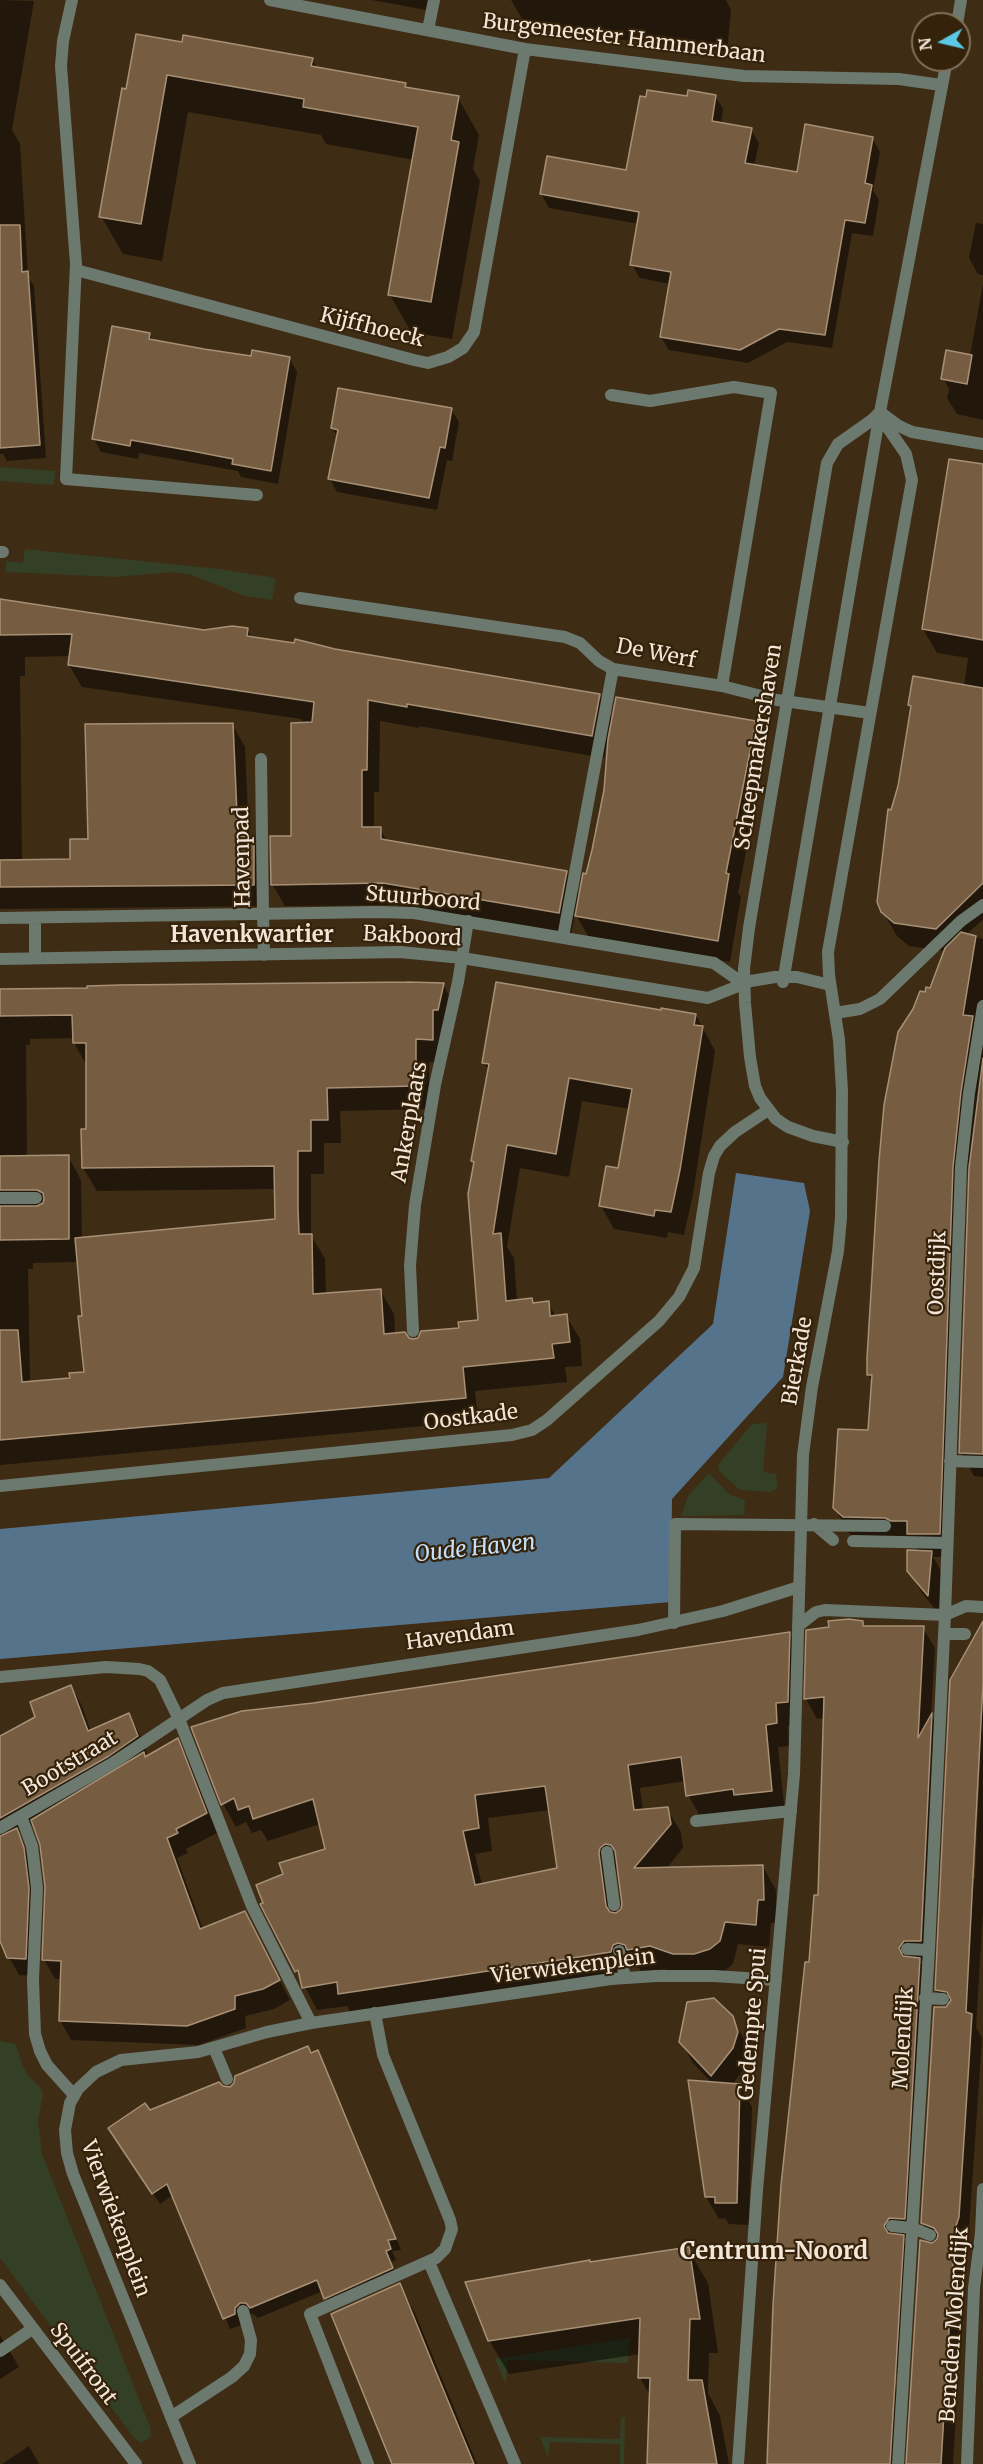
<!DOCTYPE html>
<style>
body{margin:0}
#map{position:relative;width:983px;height:2464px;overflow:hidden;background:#3f2c15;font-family:Merriweather,serif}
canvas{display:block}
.north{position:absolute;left:911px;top:12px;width:60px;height:60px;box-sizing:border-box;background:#34220a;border:2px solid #80705c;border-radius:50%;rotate:262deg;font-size:16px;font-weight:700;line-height:24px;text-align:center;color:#f3e6d8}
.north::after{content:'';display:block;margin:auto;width:21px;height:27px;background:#5bc8e7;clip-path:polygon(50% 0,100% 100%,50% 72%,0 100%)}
</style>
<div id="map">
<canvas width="983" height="2464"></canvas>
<div class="north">N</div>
</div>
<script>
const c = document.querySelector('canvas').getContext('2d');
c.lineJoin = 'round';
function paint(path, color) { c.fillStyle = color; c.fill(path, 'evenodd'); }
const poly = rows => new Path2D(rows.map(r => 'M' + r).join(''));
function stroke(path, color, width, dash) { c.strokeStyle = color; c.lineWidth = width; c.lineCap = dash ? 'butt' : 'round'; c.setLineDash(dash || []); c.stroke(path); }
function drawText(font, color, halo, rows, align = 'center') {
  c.font = font + ' Merriweather,serif'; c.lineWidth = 4.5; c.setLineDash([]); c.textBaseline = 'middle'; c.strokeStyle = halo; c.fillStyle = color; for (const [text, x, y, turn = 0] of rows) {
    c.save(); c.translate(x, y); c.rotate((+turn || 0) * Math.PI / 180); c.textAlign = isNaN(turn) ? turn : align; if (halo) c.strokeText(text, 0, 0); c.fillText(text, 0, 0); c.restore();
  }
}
paint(poly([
 [0,467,55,471,54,485,0,481],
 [25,549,219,569,276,578,272,600,245,596,192,575,174,572,116,577,6,572,6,561,23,563],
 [767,1423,763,1472,776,1474,778,1488,771,1492,740,1490,719,1471,718,1465,752,1424],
 [709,1473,730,1495,745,1500,744,1515,681,1516,688,1496],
 [0,2041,16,2044,22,2064,28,2076,40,2087,43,2095,38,2120,42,2154,150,2427,151,2436,145,2441,140,2442,135,2439,0,2258],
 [629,2338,628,2363,507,2360,506,2385,495,2359],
 [621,2417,625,2417,624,2464,620,2464,620,2444,550,2442,548,2457,540,2437,620,2439]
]), '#334026');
paint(poly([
 [736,1173,804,1183,810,1211,783,1377,672,1499,671,1602,0,1659,0,1529,549,1478,713,1324]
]), '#56738c');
paint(poly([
 [0,0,34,1,12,130,20,144,28,276,34,286,46,458,7,461,3,454,0,454],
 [372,0,428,0,426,10],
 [511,0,726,0,731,10,727,51,567,34,563,26,524,22],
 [137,36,312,59,317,68,405,84,408,89,458,98,479,135,473,169,480,181,452,339,411,332,390,295,414,160,326,144,321,135,188,112,162,261,123,254,101,216],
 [715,96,723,109,721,124,751,130,759,143,754,166,798,174,872,138,880,152,873,190,879,200,873,236,852,233,832,348,787,342,748,363,669,350,661,337,670,284,640,278,632,265,639,224,549,208,541,194,628,172,688,98],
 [976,223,983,224,983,275,978,274,969,258],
 [983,284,983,420,957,414,947,398,949,389,943,378,970,356],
 [149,334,154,341,252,358,289,358,297,372,278,484,241,477,238,471,139,453,138,459,101,452,94,439],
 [451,409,459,422,452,461,447,460,437,510,337,492,330,479,338,438,332,428],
 [983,466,983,919,966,935,983,939,983,1477,974,1476,961,1453,971,1163,968,1163,965,1191,952,1557,933,1557,943,1574,940,1615,922,1593,909,1571,919,1552,914,1544,857,1540,848,1532,835,1508,869,1432,873,1383,868,1374,926,994,931,989,945,951,909,946,897,936,883,912,893,812,912,709,910,705,964,687,968,658,937,653,923,629],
 [0,600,204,631,247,629,252,638,599,695,613,720,755,722,767,744,738,893,741,897,730,962,589,938,575,913,571,935,397,905,285,906,272,884,293,837,304,724,301,719,82,687,69,665,70,656,25,657,25,676,20,676,22,861,72,860,89,840,232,724,245,747,249,838,253,838,266,860,266,906,0,909],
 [380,721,419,728,419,726,604,758,607,742,610,742,605,790,587,876,580,897,566,872,387,842,380,828,374,829,374,792,379,792],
 [443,984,456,1008,446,1063,429,1062,429,1109,340,1111,341,1143,324,1143,324,1174,311,1174,311,1235,325,1259,326,1295,380,1290,394,1314,395,1334,413,1341,460,1329,480,1321,475,1165,473,1161,489,1071,484,1063,662,1012,696,1015,715,1051,693,1194,684,1235,668,1232,667,1238,614,1229,601,1206,620,1170,630,1109,582,1101,569,1177,520,1168,507,1247,514,1258,517,1301,531,1300,534,1304,548,1303,556,1317,566,1316,580,1339,582,1366,565,1367,567,1382,475,1391,478,1421,0,1465,0,990],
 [74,1038,74,1043,87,1066,87,1130,83,1168,97,1191,276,1189,276,1221,82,1239,81,1180,68,1156,27,1157,26,1045,30,1045,30,1039],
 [79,1262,85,1374,71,1380,30,1383,28,1269,33,1269,33,1263],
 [862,1622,865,1628,923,1628,935,1648,931,1715,943,1735,932,1961,920,1961,931,1979,915,2239,903,2238,914,2257,907,2372,878,2378,894,2383,905,2403,902,2464,769,2464,811,1963,820,1897,825,1718,817,1719,806,1699,809,1630],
 [983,1624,972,1879,975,1879,983,1680,983,1911,976,2027,982,2038,960,2362,926,2368,932,2245,934,2243,922,2222,947,2008,936,1990],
 [789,1633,802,1656,800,1725,788,1726,789,1746,778,1747,785,1814,701,1818,688,1795,686,1781,640,1788,643,1811,667,1809,681,1832,683,1848,666,1869,763,1867,776,1890,777,1923,771,1923,769,1947,738,1944,733,1964,723,1972,687,1977,665,1969,642,1972,639,1968,632,1966,626,1969,624,1975,353,2017,347,2006,317,2010,262,1905,285,1875,326,1850,320,1824,268,1841,261,1830,252,1833,246,1822,236,1827,223,1804,194,1727,313,1704],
 [550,1810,558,1870,482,1885,475,1854,492,1851,488,1818],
 [619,1867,624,1905,621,1912,616,1914,611,1877,612,1872],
 [71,1687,81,1704,91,1732,129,1715,139,1733,147,1754,144,1756,146,1759,177,1741,188,1760,217,1833,186,1849,188,1853,177,1858,203,1929,244,1912,290,2000,274,2009,245,2016,246,2028,199,2045,71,2040,60,2020,62,1979,55,1979,44,1959,47,1887,42,1844,34,1823,18,1833,33,1867,35,1976,19,1975,9,1957,0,1921,0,1738,37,1718],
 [734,2021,747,2044,750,2054,747,2065,732,2085,739,2085,752,2107,749,2225,729,2224,725,2218,719,2219,706,2197,712,2083,693,2063,681,2041],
 [318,2052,401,2250,392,2251,396,2260,391,2262,398,2279,332,2309,323,2291,258,2318,253,2314,247,2314,241,2325,230,2329,173,2195,160,2204,116,2139,149,2112,222,2087,230,2088],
 [688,2249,708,2283,718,2353,709,2353,708,2393,720,2416,729,2464,649,2464,651,2397,640,2378,640,2354,509,2374,489,2340],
 [399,2285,415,2313,477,2464,394,2464],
 [0,2335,19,2367,0,2379],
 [946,2380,957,2400,953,2464,908,2464],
 [29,2446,39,2464,2,2464]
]), '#0007');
const building = poly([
 [136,34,182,42,183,35,313,58,311,66,406,83,405,87,459,96,451,140,459,142,431,302,388,295,418,127,303,107,304,99,167,75,141,224,99,217,122,88,126,89,136,34],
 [647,90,687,96,688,90,716,95,712,121,752,128,745,163,797,172,805,124,873,137,865,183,872,185,865,223,845,220,825,335,779,329,740,350,660,337,671,272,630,265,639,212,540,194,547,156,626,170,640,96,646,97,647,90],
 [0,225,20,225,22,272,28,271,40,445,0,448,0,225],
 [112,326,150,333,149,339,204,349,251,356,252,350,290,357,271,471,232,464,233,459,192,451,131,440,130,446,92,439,112,326],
 [946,350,972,355,967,384,941,379,946,350],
 [338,388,452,408,445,448,440,447,429,498,328,479,338,430,331,428,338,388],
 [949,459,983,464,983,640,922,629,949,459],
 [0,599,204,630,232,626,248,628,247,636,294,643,295,639,335,649,600,694,592,736,407,704,407,707,368,700,367,770,362,770,362,827,381,827,381,839,567,871,559,913,383,883,271,885,270,836,291,836,291,723,312,722,314,702,68,665,72,634,0,635,0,599],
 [913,676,983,688,983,883,936,929,894,923,881,912,877,902,888,809,891,810,898,786,911,706,908,705,913,676],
 [616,697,756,721,726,873,729,874,718,941,575,916,583,873,586,874,592,850,604,790,608,739,616,697],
 [233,723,238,837,254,836,254,885,0,887,0,860,70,859,70,839,88,839,85,724,233,723],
 [961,932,976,936,963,1015,973,1016,961,1092,953,1167,940,1534,907,1534,907,1521,891,1521,885,1518,843,1517,833,1508,838,1429,868,1430,872,1375,867,1375,867,1358,879,1161,884,1105,898,1032,913,1009,920,991,925,992,926,987,930,988,945,948,961,932],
 [407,982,444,983,438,1010,433,1010,433,1040,416,1039,416,1086,327,1088,328,1120,311,1120,311,1151,298,1151,298,1209,299,1234,312,1234,313,1294,381,1289,384,1334,405,1332,409,1338,413,1339,418,1338,421,1331,459,1328,458,1322,478,1320,468,1194,474,1162,471,1161,489,1064,482,1063,496,982,661,1010,661,1008,696,1014,694,1025,703,1026,680,1170,671,1212,655,1210,654,1216,599,1206,606,1166,618,1168,632,1089,569,1078,556,1154,507,1145,493,1234,501,1233,506,1301,532,1298,533,1303,549,1301,550,1316,567,1314,570,1342,552,1344,554,1358,463,1367,466,1398,0,1440,0,1330,18,1330,22,1382,70,1378,69,1373,84,1372,78,1316,82,1316,75,1238,275,1219,274,1166,82,1168,81,1129,86,1129,86,1043,73,1043,72,1015,0,1016,0,989,87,988,87,986,120,985,407,982],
 [983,1058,983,1454,959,1453,969,1168,983,1058],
 [69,1155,69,1239,0,1240,0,1206,37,1206,43,1203,44,1199,43,1193,37,1190,0,1190,0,1156,69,1155],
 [907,1550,932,1551,928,1596,907,1571,907,1550],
 [849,1619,863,1621,863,1626,924,1626,918,1738,932,1713,921,1941,904,1941,899,1948,903,1956,920,1958,905,2219,889,2218,884,2226,888,2233,904,2235,890,2464,767,2464,773,2305,781,2185,805,1962,809,1962,814,1895,818,1895,824,1697,804,1699,806,1630,829,1627,828,1621,849,1619],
 [983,1621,983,1683,966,2012,972,2014,970,2046,959,2217,955,2229,941,2464,906,2464,920,2240,932,2243,937,2239,938,2234,934,2228,921,2223,934,2007,946,2007,951,2000,947,1992,935,1990,950,1680,983,1621],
 [790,1632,788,1702,776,1703,777,1723,766,1725,772,1791,734,1795,733,1789,686,1796,681,1757,628,1765,634,1810,668,1807,671,1824,634,1868,763,1865,764,1900,758,1900,756,1925,725,1922,720,1941,710,1949,694,1954,673,1954,650,1946,627,1950,625,1945,618,1943,613,1945,611,1952,365,1990,338,1994,337,1982,302,1988,298,1970,295,1972,260,1904,263,1903,256,1885,283,1874,279,1863,325,1849,313,1799,253,1819,249,1806,238,1810,234,1798,221,1805,191,1727,242,1711,313,1703,790,1632],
 [545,1786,557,1868,475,1885,463,1831,479,1828,475,1795,545,1786],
 [605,1844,611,1845,615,1851,622,1904,621,1909,616,1913,610,1912,606,1906,599,1853,600,1848,605,1844],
 [71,1685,88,1731,129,1713,138,1736,109,1756,0,1818,0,1736,35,1717,30,1702,71,1685],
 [178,1738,207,1813,176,1829,178,1833,167,1838,200,1929,245,1911,280,1980,263,1989,235,1996,235,2009,187,2026,59,2021,61,1961,42,1960,45,1887,40,1845,31,1820,144,1752,145,1757,178,1738],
 [17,1828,24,1848,29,1888,26,1959,7,1958,0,1941,0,1836,17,1828],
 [714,1998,733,2016,738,2032,733,2048,711,2076,679,2042,687,2002,714,1998],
 [308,2046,311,2053,318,2050,396,2239,388,2240,391,2249,386,2251,393,2268,324,2299,317,2280,250,2308,246,2303,240,2303,235,2308,235,2314,223,2319,167,2184,152,2194,108,2128,145,2103,150,2110,219,2082,223,2086,230,2087,234,2083,235,2076,308,2046],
 [688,2080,740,2084,737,2203,715,2203,715,2197,705,2197,688,2080],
 [689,2247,700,2319,690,2319,688,2380,702,2380,717,2464,647,2464,650,2378,638,2378,640,2318,488,2341,465,2282,590,2260,590,2262,689,2247],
 [400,2283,434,2367,474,2464,392,2464,331,2314,400,2283]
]);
paint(building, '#765d41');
stroke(building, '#a79076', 1.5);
stroke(poly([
 [428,30,434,0],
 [611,395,650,401,734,387,771,393,722,686],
 [261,759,263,914],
 [179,1719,252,1906,311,2023],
 [696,1821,791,1811],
 [607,1852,614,1905],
 [619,1951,625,1977],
 [214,2048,227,2079],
 [0,2351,32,2329],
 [171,2417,232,2377,244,2366,250,2354,251,2340,243,2311]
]), '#6c796f', 12);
stroke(poly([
 [783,982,880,412],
 [835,1013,860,1009,880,999,961,921,983,905],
 [950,1461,983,1462],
 [814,1524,833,1540],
 [853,1541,947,1543],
 [674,1623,675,1524,885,1526],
 [798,1626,816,1612,825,1610,945,1615,966,1606,983,1607],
 [944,1634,965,1634],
 [907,1949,929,1950],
 [925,1998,943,1999],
 [892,2226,912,2228,930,2235],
 [898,2464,929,1950,945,1615,961,1167,969,1093,983,1006]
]), '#6c796f', 12);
stroke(poly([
 [72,0,63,41,61,66,76,264,66,479,257,495],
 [270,0,525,49,744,76,899,79,941,85],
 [76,270,414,360,428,363,448,357,463,348,474,332,525,49],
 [880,412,899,426,912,432,983,444],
 [0,552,3,552],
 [300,598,565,637,580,643,599,661,613,669,722,686,777,700,870,713],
 [263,914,264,955],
 [0,918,377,912,414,913,714,963,744,984],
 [35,918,35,958],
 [563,937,613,669],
 [0,959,400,952,462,958,708,998,751,981,775,977,797,977,830,985],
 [0,1198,36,1198],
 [413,1331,410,1266,415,1205,435,1085,458,982,468,921],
 [0,1486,512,1435,532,1430,547,1420,659,1321,679,1297,694,1268,709,1173,714,1156,720,1146,735,1132,768,1110],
 [0,1677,106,1667,139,1669,148,1671,160,1680,179,1719],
 [21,1816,32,1846,37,1888,33,1980,35,2034,40,2051,47,2065,74,2095],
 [0,1828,113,1763,207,1700,223,1693,638,1630,723,1611,799,1587],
 [429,2262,515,2464],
 [0,2285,136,2464],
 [368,2464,310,2314,436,2258,445,2249,452,2229,450,2220,383,2055,375,2013],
 [967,2464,974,2288,981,2233,983,2189]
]), '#6c796f', 12);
stroke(poly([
 [957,24,961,0],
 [880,412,947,60],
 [843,1142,813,1136,788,1127,776,1119,760,1098,755,1086,750,1057,745,1003,744,969,749,928,827,463,838,444,872,420,880,412],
 [190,2464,73,2174,67,2153,65,2130,70,2103,78,2089,96,2072,121,2060,198,2052,267,2032,311,2023,611,1979,656,1976,714,1976,776,1980],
 [738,2464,757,2190,794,1774,803,1455,812,1387,838,1251,841,1218,842,1091,839,1040,829,975,828,952,912,480,906,454,883,421,880,412]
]), '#6c796f', 12);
drawText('21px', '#f3e6d8', '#34220a', [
 ["Burgemeester Hammerbaan",624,39,7],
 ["Kijffhoeck",372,328,14],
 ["De Werf",656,654,11],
 ["Scheepmakershaven",759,747,-81],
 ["Havenpad",243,857,-91],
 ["Stuurboord",423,899,5],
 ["Bakboord",412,937,3],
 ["Ankerplaats",410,1122,-80],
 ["Oostdijk",938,1273,-88],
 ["Bierkade",798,1361,-80],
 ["Oostkade",471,1418,-7],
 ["Havendam",460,1636,-8],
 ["Bootstraat",70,1764,-31],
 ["Vierwiekenplein",573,1967,-7],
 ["Gedempte Spui",753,2024,-85],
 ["Molendijk",904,2038,-87],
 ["Vierwiekenplein",115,2219,70],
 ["Beneden Molendijk",955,2325,-86],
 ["Spuifront",83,2364,53]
]);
drawText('bold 22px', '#f3e6d8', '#34220a', [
 ["Havenkwartier",252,936]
]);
drawText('italic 22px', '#c3e1fd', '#34220a', [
 ["Oude Haven",475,1549,-6]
]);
drawText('bold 24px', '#f3e6d8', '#34220a', [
 ["Centrum-Noord",774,2252]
]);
</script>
